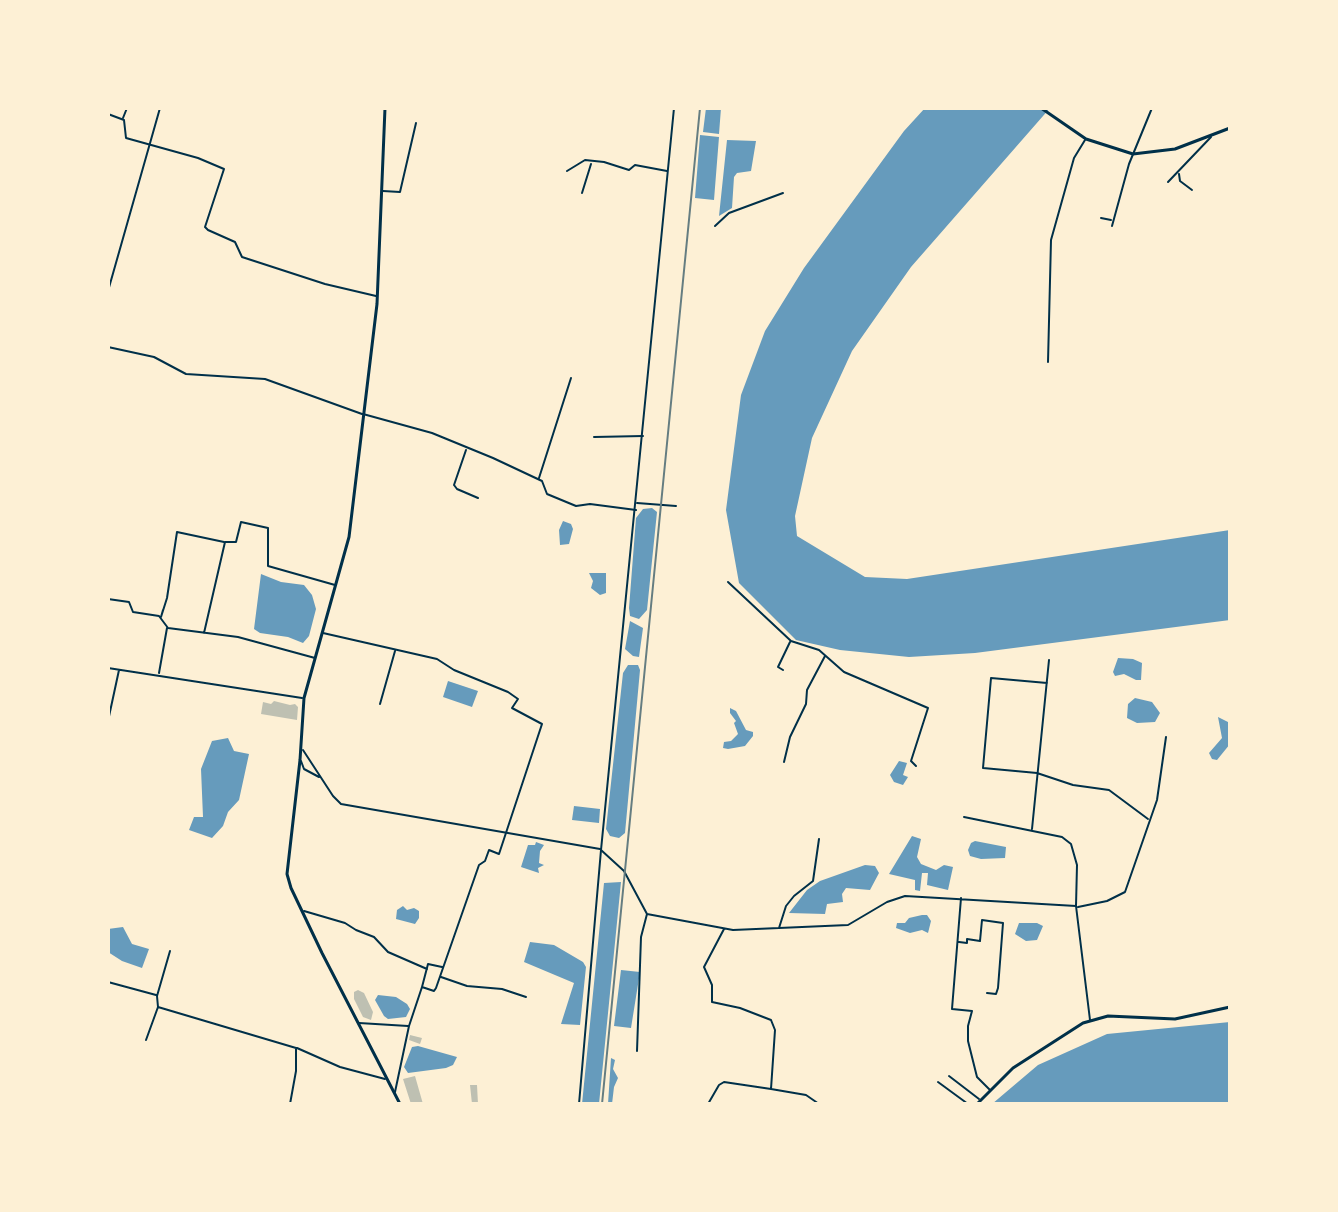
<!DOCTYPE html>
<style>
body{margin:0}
#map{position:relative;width:1338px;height:1212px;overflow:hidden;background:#fdf0d5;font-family:"Titillium Web",sans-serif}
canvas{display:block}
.frame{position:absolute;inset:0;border:110px solid #fdf0d5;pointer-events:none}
</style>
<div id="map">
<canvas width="1338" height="1212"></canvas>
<div class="frame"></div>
</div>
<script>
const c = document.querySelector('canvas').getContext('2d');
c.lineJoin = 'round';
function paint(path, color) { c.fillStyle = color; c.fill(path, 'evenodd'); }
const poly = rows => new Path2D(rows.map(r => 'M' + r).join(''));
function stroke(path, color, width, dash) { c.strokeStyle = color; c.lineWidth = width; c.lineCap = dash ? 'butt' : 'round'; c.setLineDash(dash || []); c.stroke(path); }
paint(poly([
 [706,108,721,108,719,134,703,132],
 [925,108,1050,108,911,267,852,351,812,438,795,516,797,536,865,577,907,579,1230,530,1230,620,975,653,909,657,840,650,796,640,739,583,726,510,741,395,765,331,804,268,904,131],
 [700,135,719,137,714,200,695,198],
 [727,140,756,141,751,171,737,173,734,177,732,208,719,216],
 [652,508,657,512,647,610,639,619,630,616,629,608,636,518,643,509],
 [563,521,571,524,573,529,569,544,560,545,559,530],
 [589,573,606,573,606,593,600,595,591,588,593,581],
 [261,574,281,582,304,585,312,595,316,609,309,636,303,643,288,637,260,633,254,629],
 [630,621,643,628,639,657,633,656,625,649],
 [1118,658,1133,659,1142,663,1141,680,1136,680,1124,674,1115,676,1113,672],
 [628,665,638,665,640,670,625,833,619,838,610,836,606,829,623,673],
 [448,681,478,691,472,707,443,697],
 [1135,698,1152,702,1160,713,1155,722,1137,723,1127,718,1128,704],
 [730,708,736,711,746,730,753,732,753,736,745,746,728,749,723,748,724,742,731,741,738,734,734,723,736,721,730,713],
 [1218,717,1230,723,1230,744,1217,760,1212,759,1209,753,1222,738],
 [228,738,234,751,249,754,239,800,228,812,223,826,212,838,189,830,194,817,203,817,201,769,212,741],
 [899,761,907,763,903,775,908,777,903,785,894,782,890,775],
 [574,806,600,809,599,823,572,820],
 [912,836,921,839,917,857,921,864,936,870,944,865,953,867,948,890,927,885,928,873,922,873,920,891,915,890,915,880,889,874],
 [975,841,1006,847,1005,858,981,859,970,856,968,850,971,843],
 [536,842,544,845,540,851,539,863,544,865,538,868,539,873,521,867,528,845,535,845],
 [865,865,875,866,879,873,870,890,846,888,842,894,843,902,827,904,825,914,789,913,807,890,820,881],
 [621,882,599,1104,582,1104,604,883],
 [403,906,407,910,414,908,419,911,419,918,415,924,396,919,397,910],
 [922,915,927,915,931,921,928,933,922,930,910,933,896,928,897,923,905,923,909,918],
 [1019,923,1037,923,1043,926,1037,940,1026,941,1015,934],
 [123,927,132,944,149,949,142,968,122,961,108,952,108,929],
 [530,942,554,945,583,962,586,967,580,1025,561,1024,574,983,524,962],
 [621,970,640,972,631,1028,614,1026],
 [378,995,396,997,407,1004,410,1009,406,1017,388,1019,384,1016,375,1000],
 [1230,1022,1230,1102,992,1104,1038,1065,1107,1034],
 [418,1046,457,1057,453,1065,446,1068,408,1073,404,1067,412,1047],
 [611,1058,615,1060,613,1069,618,1078,614,1087,612,1104,608,1104]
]), '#669bbc');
paint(poly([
 [274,701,290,705,295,704,298,707,297,720,261,714,263,702,271,704],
 [358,990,364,993,373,1012,371,1020,363,1017,354,999,354,992],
 [410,1035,422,1038,420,1044,409,1040],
 [415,1076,423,1104,411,1104,403,1079],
 [470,1085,477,1085,478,1104,472,1104]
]), '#bec0b2');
stroke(poly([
 [123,118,127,108],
 [567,171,585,160,604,162,629,170,635,165,667,171],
 [1179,174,1180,181,1192,190],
 [1168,182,1211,137],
 [383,191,400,192,416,123],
 [582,193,591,164],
 [1101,218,1111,220],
 [715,226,729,213,783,193],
 [1112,226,1129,164,1152,108],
 [108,291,160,108],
 [1048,362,1051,240,1074,158,1085,140],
 [363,414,432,433,493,458,542,481,547,494,576,506,590,504,636,510],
 [594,437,643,436],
 [466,450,454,485,457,489,478,498],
 [539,478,571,378],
 [637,503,676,506],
 [728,582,791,641,819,650,844,672,928,708,911,761,916,766],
 [108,599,129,602,133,612,159,616,168,628,238,637,315,658],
 [163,610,161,617,167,598,177,532,224,542],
 [204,633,225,542,236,542,241,522,268,528,268,566,335,585],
 [323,633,437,659,454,670,508,692,518,699,512,708,542,724,499,854,489,850,485,861,479,865,436,988,434,991,422,987,409,1026,395,1092],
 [108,668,302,698],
 [783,670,778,667,790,642],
 [159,673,167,628],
 [1047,683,991,678,983,768,1037,773,1073,785,1109,790,1148,819],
 [380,704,395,651],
 [108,721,119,670],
 [784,762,790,737,806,704,807,690,825,656],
 [964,817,1062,837,1071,844,1077,865,1076,906,1090,1020],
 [1032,829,1049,660],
 [601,850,624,871,647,914,733,930,848,925,887,902,905,896,1076,906],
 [961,898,952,1009,972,1011,968,1026,968,1041,977,1077,990,1090],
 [1078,907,1107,901,1125,892,1157,800,1166,737],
 [304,911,345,923,356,930,374,937,388,952,427,969],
 [779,928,786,906,794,896,813,881,819,839],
 [724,929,704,967,712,985,712,1002,740,1008,771,1020,775,1030,771,1089,806,1095,819,1104],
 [959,942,967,943,967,939,980,941,982,920,1003,923,998,988,996,994,987,993],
 [441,977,467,986,502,989,526,997],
 [108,982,156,995],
 [422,987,428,964,442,967],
 [158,1007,296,1048,296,1071,290,1104],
 [359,1023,408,1026],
 [146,1040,158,1007,157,996,170,951],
 [297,1048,340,1067,385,1079],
 [637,1051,641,937,647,914],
 [949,1076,979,1099],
 [938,1082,968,1104],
 [708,1104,719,1085,724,1082,771,1089]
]), '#003049', 2);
stroke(poly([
 [108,114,124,120,126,138,198,158,224,169,205,227,208,230,235,242,242,257,325,284,376,296],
 [108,347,154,357,186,374,265,379,362,414],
 [303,750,333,796,341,804,600,849],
 [301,761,304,769,319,777],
 [579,1104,601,850,674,108]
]), '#003049', 2);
stroke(poly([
 [977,1104,1013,1068,1083,1023,1108,1016,1175,1019,1230,1007]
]), '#003049', 3);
stroke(poly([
 [385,108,377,304,349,537,304,698,300,760,287,874,291,888,322,953,400,1104],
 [1041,108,1086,139,1133,154,1175,149,1230,128]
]), '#003049', 3);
stroke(poly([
 [602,1104,700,108]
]), '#657d81', 2);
</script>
